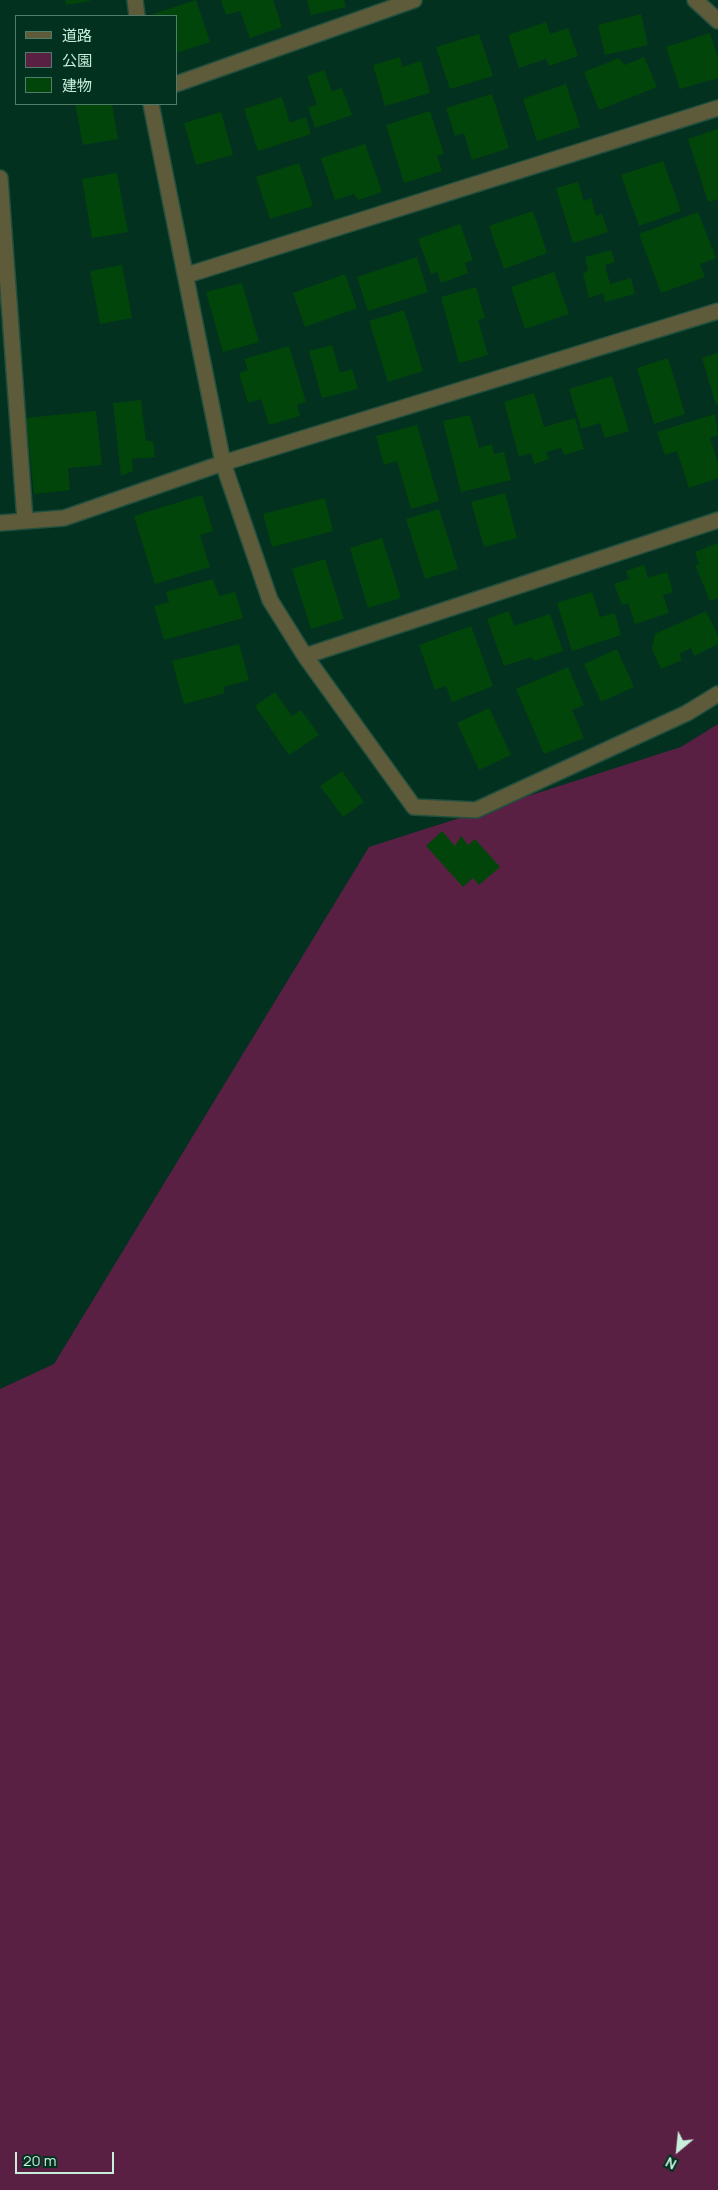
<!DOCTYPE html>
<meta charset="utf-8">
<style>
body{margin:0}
#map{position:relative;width:718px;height:2190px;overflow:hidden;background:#023120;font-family:Manrope,"Noto Sans JP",sans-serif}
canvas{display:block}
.legend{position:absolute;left:15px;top:15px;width:162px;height:90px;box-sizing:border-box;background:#023120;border:1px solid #527d6b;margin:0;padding:6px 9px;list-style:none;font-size:15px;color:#c9efdc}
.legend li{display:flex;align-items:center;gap:10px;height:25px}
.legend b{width:25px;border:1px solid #527d6b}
.north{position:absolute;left:653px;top:2125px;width:50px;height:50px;-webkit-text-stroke:4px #023120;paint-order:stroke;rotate:208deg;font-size:14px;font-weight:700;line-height:20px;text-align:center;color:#c9efdc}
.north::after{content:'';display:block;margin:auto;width:18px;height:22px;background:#c9efdc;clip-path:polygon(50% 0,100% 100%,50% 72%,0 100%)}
.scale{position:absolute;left:15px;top:2152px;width:99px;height:22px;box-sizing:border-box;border:2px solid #c9efdc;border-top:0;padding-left:6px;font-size:15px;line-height:18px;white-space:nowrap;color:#c9efdc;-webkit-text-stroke:4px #023120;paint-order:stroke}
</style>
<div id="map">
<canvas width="718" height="2190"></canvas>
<ul class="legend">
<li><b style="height:6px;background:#5d5b3a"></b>道路</li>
<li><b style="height:14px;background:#592044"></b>公園</li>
<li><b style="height:14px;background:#02450a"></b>建物</li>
</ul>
<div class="north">N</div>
<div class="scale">20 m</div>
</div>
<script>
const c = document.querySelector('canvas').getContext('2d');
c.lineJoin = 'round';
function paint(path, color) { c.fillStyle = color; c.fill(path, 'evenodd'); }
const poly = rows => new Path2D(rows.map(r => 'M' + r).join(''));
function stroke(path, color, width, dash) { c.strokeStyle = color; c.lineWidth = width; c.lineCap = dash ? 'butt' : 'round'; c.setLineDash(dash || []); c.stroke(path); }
paint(poly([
 [718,724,718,2190,0,2190,0,1389,54,1364,369,847,681,747]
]), '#592044');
paint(poly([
 [65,0,90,0,90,1,66,5],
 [196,0,210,42,176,53,176,16,154,16,153,14],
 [221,0,273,0,282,27,250,38,240,11,226,15],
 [307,0,344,0,346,7,311,15],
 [641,14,648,45,605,55,598,25],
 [546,22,550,34,568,28,578,56,549,66,546,59,519,68,508,35],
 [710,33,718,58,718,78,680,89,666,47],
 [479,34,493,76,450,89,436,47],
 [400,57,402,67,421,61,430,93,385,106,373,65],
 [644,57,657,87,599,110,584,72,619,58,625,65],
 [324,70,332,91,342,88,352,115,315,128,308,107,317,105,307,76],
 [566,84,580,127,537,141,523,99],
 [492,94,509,148,472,160,464,133,455,136,446,108],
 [282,97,290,123,306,117,311,134,258,151,244,109],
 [75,104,112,104,118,139,83,145],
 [430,111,444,154,437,156,442,171,404,183,386,125],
 [221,112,233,155,196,165,184,123],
 [718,129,718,199,708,202,688,139],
 [365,144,382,192,358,200,354,194,335,200,321,158],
 [663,161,681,211,639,226,621,175],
 [299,163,313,206,270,219,256,177],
 [117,173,128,232,92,238,82,179],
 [578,182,584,201,591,198,596,216,602,214,608,232,573,243,556,188],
 [533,211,547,253,504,269,489,226],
 [698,212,716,258,700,264,705,277,661,293,639,234],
 [460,224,473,260,465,263,468,273,441,283,437,272,431,274,418,239],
 [611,250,615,262,605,265,610,284,631,278,635,294,605,302,603,293,589,298,583,274,588,270,585,257],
 [417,257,428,292,368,311,357,277],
 [122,265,132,318,100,324,90,271],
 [554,272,569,314,525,329,511,287],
 [345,274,357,308,305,327,293,293],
 [242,283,259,342,223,352,206,292],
 [476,287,485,318,478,320,488,355,459,363,441,297],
 [404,310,423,371,388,382,369,321],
 [332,345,340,373,352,369,358,389,322,398,309,351],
 [289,346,306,402,297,405,300,416,269,425,261,399,248,403,239,373,248,370,244,359],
 [718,353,718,404,716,405,702,358],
 [668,358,685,414,654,424,637,368],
 [612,376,629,431,605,438,600,423,581,429,569,389],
 [534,393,544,427,575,418,584,449,564,455,561,448,546,452,549,459,534,464,531,453,519,457,504,402],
 [141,400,146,441,153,441,155,457,132,459,133,471,121,476,113,403],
 [96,411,102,465,68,468,70,490,34,494,26,418],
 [715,414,718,435,710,438,718,464,718,478,689,488,677,451,665,455,657,432],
 [470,415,479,448,492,444,494,454,504,452,511,480,461,492,443,421],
 [417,425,439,501,411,509,397,461,384,465,376,436],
 [505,493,517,538,484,547,471,502],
 [202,495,213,531,200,535,210,567,155,584,134,516],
 [325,498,333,531,272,547,263,514],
 [439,509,458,569,425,579,406,519],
 [382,538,401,598,368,608,350,548],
 [718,543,718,598,710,601,695,565,699,564,695,552],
 [325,559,344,619,311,629,292,569],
 [644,565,648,578,667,572,673,592,663,595,669,613,635,624,628,603,622,605,614,584,629,579,626,571],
 [213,579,219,596,235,592,243,618,164,640,154,606,169,602,166,592],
 [592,592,600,617,615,613,621,635,572,651,557,603],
 [509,611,514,626,550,614,563,651,534,661,531,657,504,666,487,619],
 [706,611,718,636,718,644,694,656,691,648,679,654,682,660,661,669,652,649,655,634],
 [471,626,493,686,452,702,446,686,435,690,419,645],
 [239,644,249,680,223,687,225,693,184,704,172,661],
 [617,649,634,687,601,702,584,664],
 [568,667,584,705,572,710,584,738,544,754,516,689],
 [275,692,292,716,301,710,319,735,289,755,255,706],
 [489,708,511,755,479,770,457,723],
 [342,771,364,802,343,817,320,786],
 [442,831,455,846,461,836,468,845,475,839,500,867,479,885,473,878,463,887,426,846]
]), '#02450a');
const minor = poly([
 [135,0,137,16],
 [695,0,718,21],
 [176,84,414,0],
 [151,104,223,463,270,600,305,656,414,807,476,810,687,713,718,694],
 [0,178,25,520],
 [187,275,718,108],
 [0,523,64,518,223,463,718,311],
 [305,656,718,520]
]);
stroke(minor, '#224f3e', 18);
stroke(minor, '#5d5b3a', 15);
</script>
